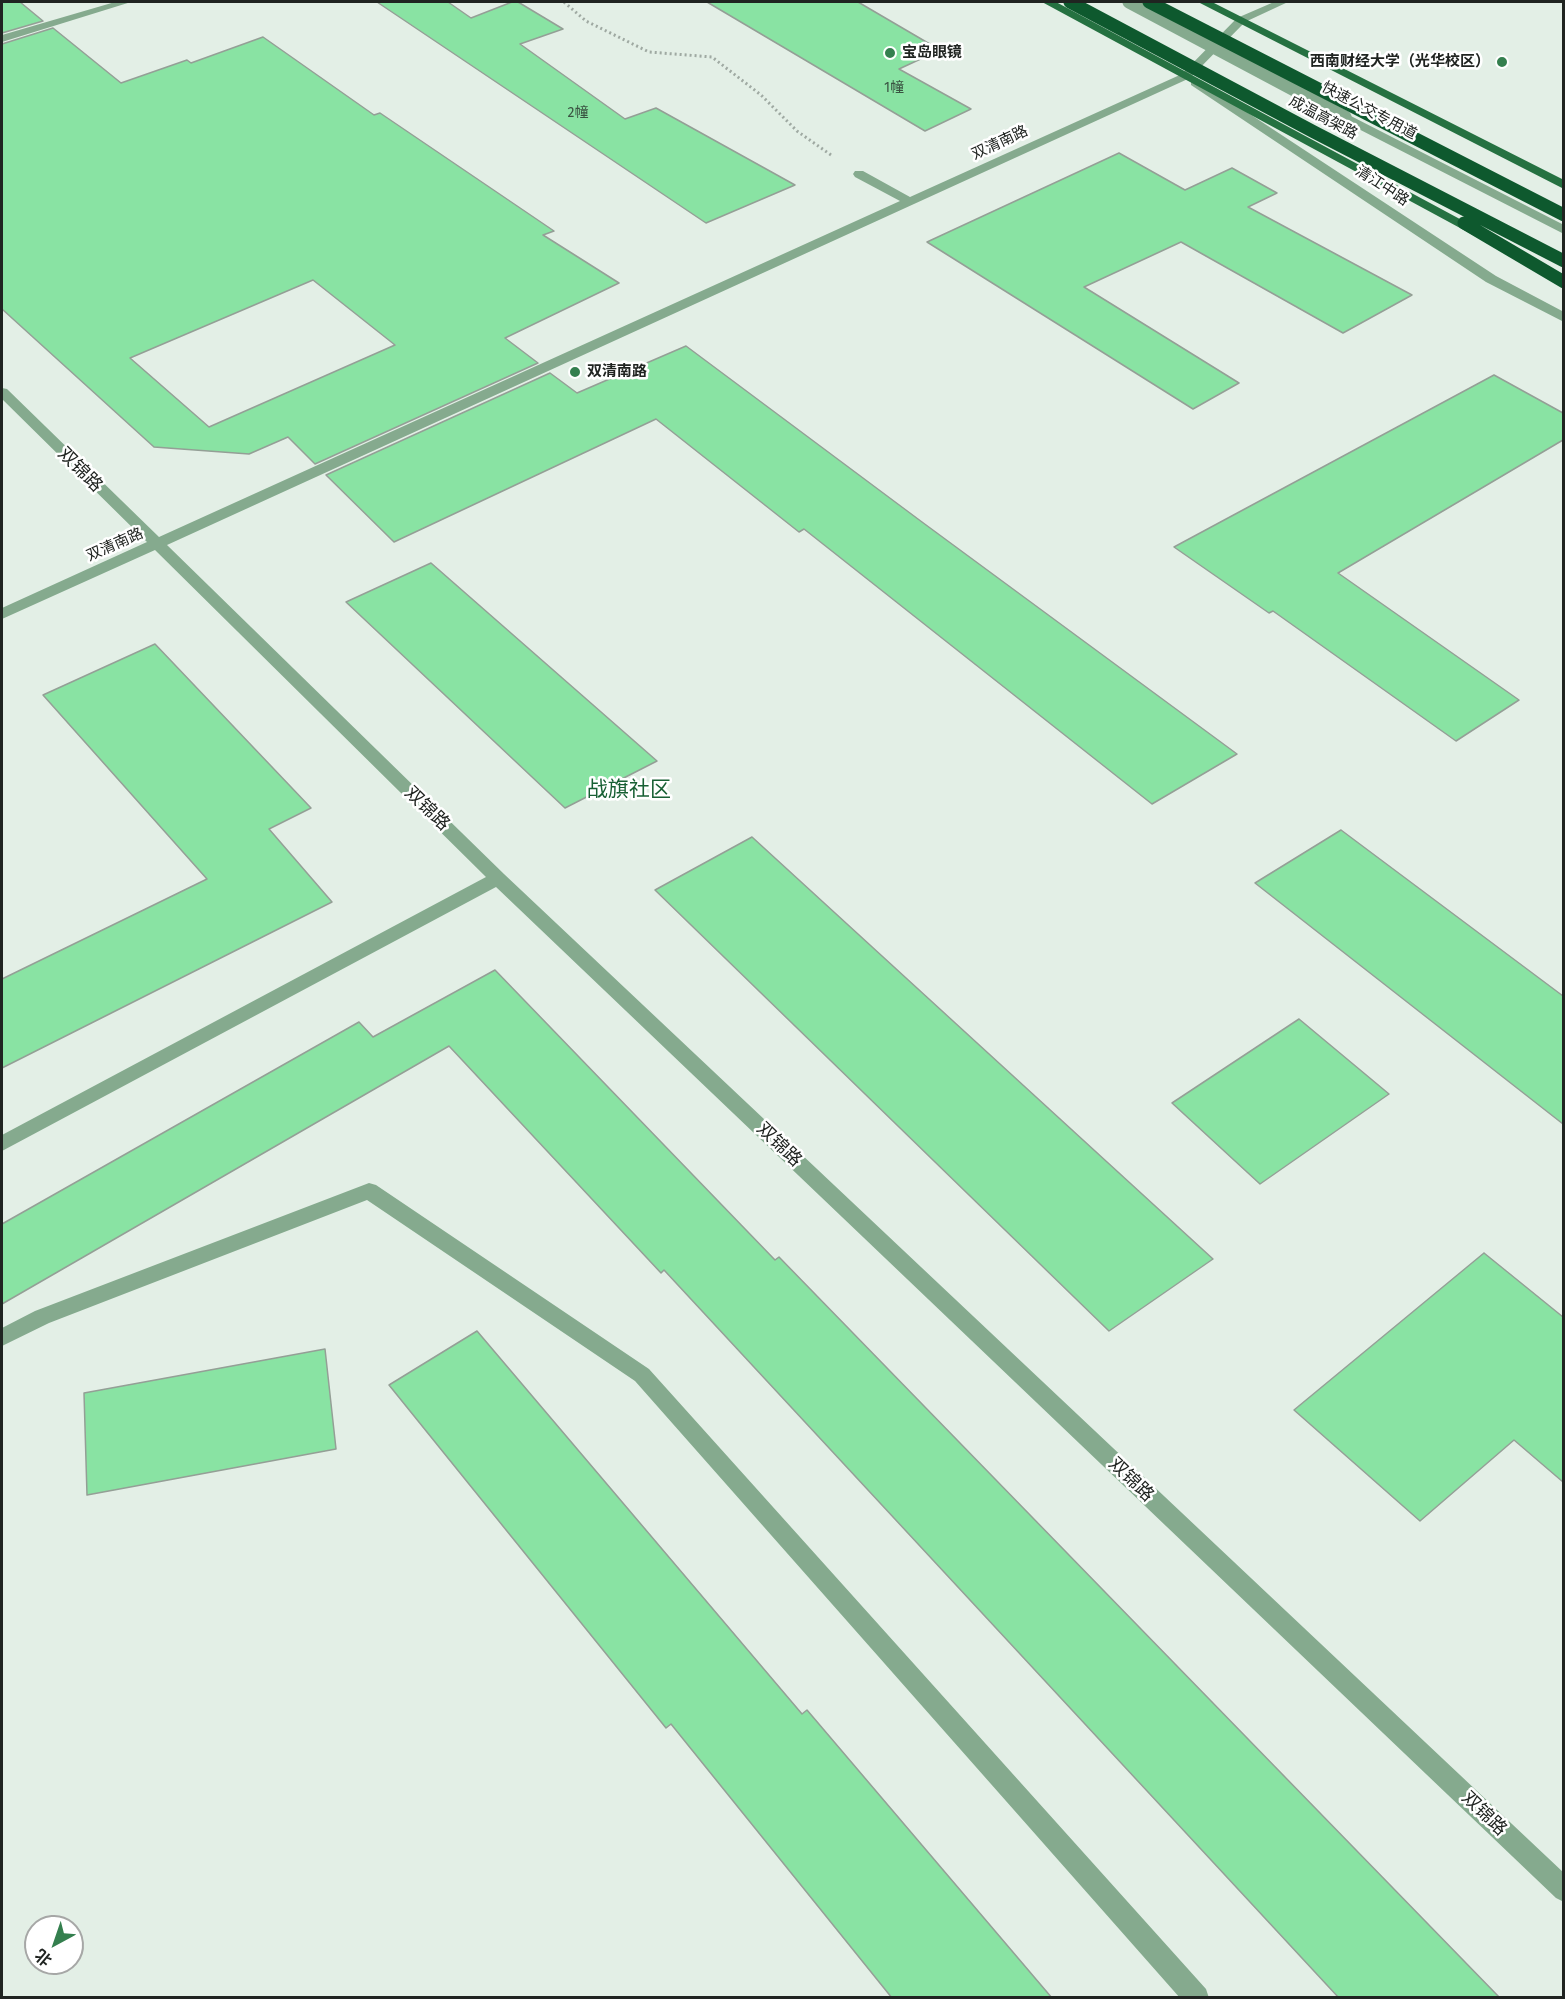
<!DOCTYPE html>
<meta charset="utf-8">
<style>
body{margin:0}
#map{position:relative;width:1565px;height:1999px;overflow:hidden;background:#e3efe6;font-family:"Fira Sans","Noto Sans SC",sans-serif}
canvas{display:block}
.frame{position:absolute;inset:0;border:3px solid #202421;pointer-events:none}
.north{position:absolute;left:24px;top:1915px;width:60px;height:60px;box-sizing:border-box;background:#fff;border:2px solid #a6a7a6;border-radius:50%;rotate:220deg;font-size:16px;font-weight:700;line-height:24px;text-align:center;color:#202421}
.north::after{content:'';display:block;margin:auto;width:21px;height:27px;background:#347f4e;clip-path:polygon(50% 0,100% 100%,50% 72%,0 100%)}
</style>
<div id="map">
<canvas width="1565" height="1999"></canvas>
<div class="frame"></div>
<div class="north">北</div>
</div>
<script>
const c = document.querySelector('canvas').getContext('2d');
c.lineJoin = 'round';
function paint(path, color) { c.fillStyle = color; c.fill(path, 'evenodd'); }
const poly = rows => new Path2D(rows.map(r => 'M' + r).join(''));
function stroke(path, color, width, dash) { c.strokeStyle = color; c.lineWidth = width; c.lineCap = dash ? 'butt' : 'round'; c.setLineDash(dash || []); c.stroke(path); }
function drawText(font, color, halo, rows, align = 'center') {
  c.font = font + ' "Fira Sans","Noto Sans SC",sans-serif'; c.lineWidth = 5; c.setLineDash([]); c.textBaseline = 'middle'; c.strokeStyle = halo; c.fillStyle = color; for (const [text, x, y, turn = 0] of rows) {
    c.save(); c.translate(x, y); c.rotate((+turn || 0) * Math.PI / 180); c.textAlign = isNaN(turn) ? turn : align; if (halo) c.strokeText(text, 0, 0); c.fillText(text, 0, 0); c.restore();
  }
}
const building = poly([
 [2,2,20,2,43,21,2,33,2,2],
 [377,2,448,2,471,18,512,2,518,2,563,29,520,44,625,119,656,108,795,185,706,223,377,2],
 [707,2,858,2,940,50,899,69,971,109,925,131,707,2],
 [53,28,121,83,187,60,191,63,263,37,374,115,380,113,554,231,543,235,619,283,505,338,538,363,315,464,288,437,249,454,154,447,2,309,2,44,53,28],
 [313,280,395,345,209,427,130,358,313,280],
 [1119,153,1185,190,1232,168,1277,193,1248,207,1412,295,1343,333,1181,242,1084,287,1239,383,1193,409,927,242,1119,153],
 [686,346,922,522,1237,754,1152,804,804,529,799,532,656,419,394,542,326,475,550,373,577,393,686,346],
 [1494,375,1563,413,1563,440,1338,573,1519,700,1456,741,1273,611,1269,613,1174,547,1494,375],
 [431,563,657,761,565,808,346,602,431,563],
 [155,644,311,808,269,829,332,902,2,1068,2,979,207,879,43,695,155,644],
 [1341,830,1563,996,1563,1124,1255,883,1341,830],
 [752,837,1213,1259,1109,1331,655,890,752,837],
 [495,970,775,1260,779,1257,1500,1998,1339,1998,664,1270,661,1273,449,1046,2,1304,2,1224,359,1022,373,1037,495,970],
 [1299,1019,1389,1094,1260,1184,1172,1103,1299,1019],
 [1484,1253,1563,1317,1563,1482,1514,1440,1420,1521,1294,1410,1484,1253],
 [477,1331,802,1714,807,1710,1052,1998,892,1998,671,1724,666,1728,389,1385,477,1331],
 [325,1349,336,1449,87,1495,84,1393,325,1349]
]);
paint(building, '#89e3a3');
stroke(building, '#949f96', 1.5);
stroke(poly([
 [564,2,586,21,649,52,712,57,761,95,797,131,831,155]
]), '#9fa9a2', 3, [2, 3]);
paint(poly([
 [115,2,131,2,2,42,2,35,115,2],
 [1274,2,1288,2,1245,22,1190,78,167,545,504,874,1564,1873,1564,1902,1556,1898,496,887,2,1151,2,1135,486,877,155,550,2,619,2,608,147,542,2,399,2,388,7,389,159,537,900,201,855,177,853,174,855,171,863,171,910,197,1182,74,1237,18,1274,2],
 [1195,78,1496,276,1564,312,1564,322,1486,282,1191,85,1191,79,1195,78],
 [1345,113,1564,225,1564,234,1341,120,1341,114,1345,113],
 [369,1183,376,1185,649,1369,1206,1989,1209,1998,1180,1998,635,1381,367,1200,49,1323,2,1346,2,1328,35,1311,369,1183]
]), '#85aa8e');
paint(poly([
 [1042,2,1056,2,1484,232,1478,236,1473,235,1042,2],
 [1198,2,1212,2,1564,180,1564,189,1198,2]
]), '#257141');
stroke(poly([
 [1129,2,1345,117]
]), '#85aa8e', 13);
stroke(poly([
 [1070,2,1314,132,1564,261],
 [1149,2,1564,215],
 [1464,223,1564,282]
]), '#0e592e', 13);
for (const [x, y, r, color] of [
 [890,53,6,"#347f4e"],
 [1502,62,6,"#347f4e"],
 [575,372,6,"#347f4e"]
]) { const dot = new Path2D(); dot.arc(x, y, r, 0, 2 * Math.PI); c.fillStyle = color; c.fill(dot); stroke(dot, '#fff', 2); }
drawText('14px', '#3a5442', null, [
 ["1幢",894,88],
 ["2幢",578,113]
]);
drawText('bold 15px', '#202421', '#fff', [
 ["宝岛眼镜",902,53],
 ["西南财经大学（光华校区）",1490,62,"right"],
 ["双清南路",587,372]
], 'left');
drawText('15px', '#202421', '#fff', [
 ["快速公交专用道",1369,111,28],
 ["成温高架路",1323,118,28],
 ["双清南路",1000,143,-25],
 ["清江中路",1382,186,33],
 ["双清南路",115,545,-24]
]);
drawText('18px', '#202421', '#fff', [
 ["双锦路",80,470,45],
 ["双锦路",427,809,44],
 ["双锦路",779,1145,44],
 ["双锦路",1131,1480,44],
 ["双锦路",1484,1814,44]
]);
drawText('21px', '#186034', '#fff', [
 ["战旗社区",629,790]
]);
</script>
